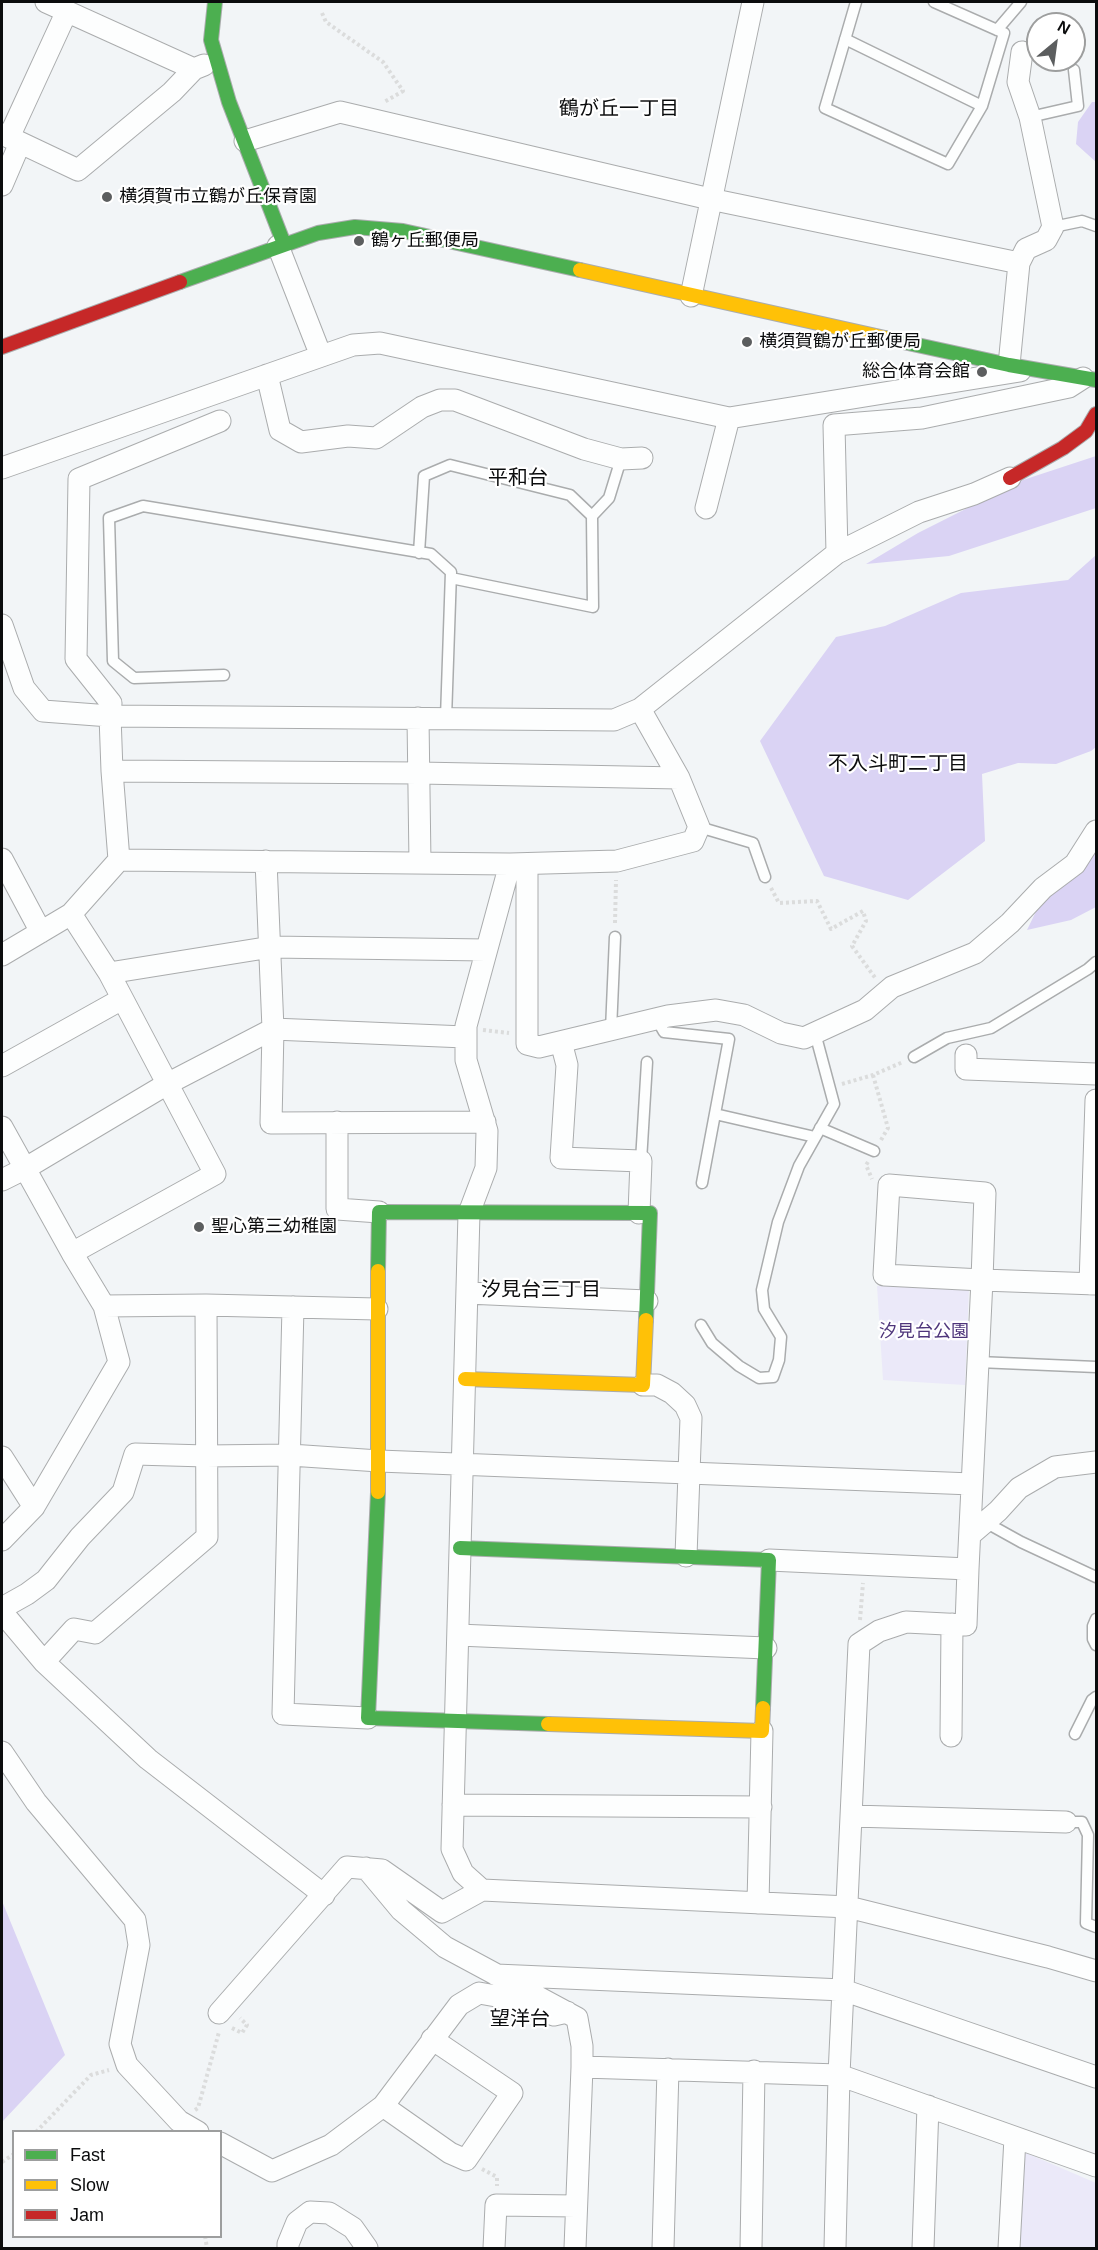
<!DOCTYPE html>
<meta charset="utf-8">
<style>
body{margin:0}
#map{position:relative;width:1098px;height:2250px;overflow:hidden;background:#f2f5f7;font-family:Helvetica,sans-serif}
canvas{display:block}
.frame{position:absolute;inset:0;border:3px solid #0b0c0d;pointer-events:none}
.legend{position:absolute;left:12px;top:2130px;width:210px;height:108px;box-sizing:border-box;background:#fff;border:2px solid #9d9e9e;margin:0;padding:8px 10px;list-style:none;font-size:18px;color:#0b0c0d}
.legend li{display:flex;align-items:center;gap:12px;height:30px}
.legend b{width:30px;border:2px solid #9d9e9e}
.north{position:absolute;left:1026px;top:12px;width:60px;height:60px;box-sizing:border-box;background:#fff;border:2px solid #9d9e9e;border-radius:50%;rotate:29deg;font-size:16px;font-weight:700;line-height:24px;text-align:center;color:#0b0c0d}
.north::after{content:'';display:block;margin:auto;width:21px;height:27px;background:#5c5e5f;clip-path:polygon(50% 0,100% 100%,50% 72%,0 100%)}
</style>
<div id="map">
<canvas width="1098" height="2250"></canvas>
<div class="frame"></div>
<ul class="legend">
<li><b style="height:8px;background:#4caf50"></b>Fast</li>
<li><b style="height:8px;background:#ffc107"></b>Slow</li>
<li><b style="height:8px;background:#c62828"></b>Jam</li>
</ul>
<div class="north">N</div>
</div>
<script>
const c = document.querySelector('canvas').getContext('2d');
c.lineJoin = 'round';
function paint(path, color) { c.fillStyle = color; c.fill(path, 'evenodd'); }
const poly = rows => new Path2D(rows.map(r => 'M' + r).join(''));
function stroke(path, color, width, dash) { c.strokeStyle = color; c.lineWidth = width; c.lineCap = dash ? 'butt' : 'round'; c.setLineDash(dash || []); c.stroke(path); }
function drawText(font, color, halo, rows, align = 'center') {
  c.font = font + ' Helvetica,"Noto Sans JP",sans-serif'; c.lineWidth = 4.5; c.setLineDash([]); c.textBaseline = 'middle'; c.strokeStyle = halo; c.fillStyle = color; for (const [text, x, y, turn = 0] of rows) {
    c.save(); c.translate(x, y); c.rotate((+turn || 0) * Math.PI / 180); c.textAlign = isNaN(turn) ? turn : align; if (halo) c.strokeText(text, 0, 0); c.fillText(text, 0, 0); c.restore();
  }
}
paint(poly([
 [877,1286,969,1289,965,1385,883,1380],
 [1024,2152,1096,2183,1096,2248,1019,2248]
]), '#ebe9f9');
paint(poly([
 [1092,102,1096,102,1096,162,1076,144,1078,122],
 [1096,456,1096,508,949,556,866,564,918,533,1023,480],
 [1096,555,1096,747,1091,751,1056,764,1018,763,982,774,985,841,908,900,824,876,760,741,836,637,885,626,961,593,1068,580],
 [1096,834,1096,907,1071,920,1027,930,1060,862],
 [2,1901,65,2055,2,2122]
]), '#dad3f4');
const lane = poly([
 [856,2,825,108,948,164,982,106,1004,33,934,2],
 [997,30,1021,2],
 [845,39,982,106],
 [1030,117,1078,106,1074,70],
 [1053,227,1082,221,1096,226],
 [592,516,609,498,621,459],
 [419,553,424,476,450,465,570,495,592,516,593,607,451,578],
 [224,675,134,678,113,661,109,518,143,506,431,554,451,572,446,718],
 [699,827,753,843,765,877],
 [656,1018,664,1032,729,1039,702,1183],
 [611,1030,615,937],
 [914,1057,947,1038,991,1028,1088,969,1096,962],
 [715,1114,815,1137],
 [820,1128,874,1151],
 [641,1161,647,1062],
 [701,1325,712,1343,739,1366,759,1378,773,1377,779,1360,781,1337,764,1309,762,1290,778,1222,799,1166,834,1104,815,1033],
 [978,1362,1096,1367],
 [985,1522,1021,1542,1096,1577],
 [1096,1619,1093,1626,1093,1639,1096,1645],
 [1075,1734,1092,1700,1096,1697],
 [1066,1822,1082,1822,1088,1835,1086,1923,1096,1927]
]);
const street = poly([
 [46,2,194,69,204,65],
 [2,134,78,170,172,92,194,69],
 [9,137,67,11],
 [245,141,340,112,710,199,1019,263],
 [2,185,20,143],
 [278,246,321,356],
 [691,296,753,2],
 [1009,365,1019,263,1026,249,1046,240,1053,227,1030,117,1018,82,1022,52],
 [267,375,280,430,301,442,348,436,376,438,422,407,440,400,455,400,584,449,621,459,642,458],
 [2,468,353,345,380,343,729,418,1020,371],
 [706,508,729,418],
 [837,553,834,425,922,418,1069,387,1083,378],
 [2,625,24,688,43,711,110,716,112,771,119,860,510,864,617,861,693,841,699,827,679,778,640,709,614,720,110,716,111,703,76,659,79,479,220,421],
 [640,709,837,553,919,512,974,494,1010,478],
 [418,718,420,863],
 [112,771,419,773,679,778],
 [2,859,41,932],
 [266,861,273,1029,465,1037],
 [510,864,466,1026,466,1060,487,1131,486,1168,469,1213,452,1849,463,1873,482,1890,848,1907,1048,1957,1096,1971],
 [527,864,527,1044,539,1047,668,1016,716,1010,744,1015,781,1033,804,1038,865,1010,892,987,975,953,1010,923,1043,888,1075,864,1096,831],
 [71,914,109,973],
 [2,955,71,914,119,860],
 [561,1042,567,1065,561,1158,641,1161,639,1213],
 [966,1055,966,1069,1096,1074],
 [2,1066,122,999],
 [337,1122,337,1209,379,1212],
 [2,1127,72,1253,215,1174,109,973,271,947,486,950],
 [2,1180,26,1168,167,1084,273,1029,271,1123,485,1122],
 [889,1185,985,1193,982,1280,884,1275,889,1185],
 [1090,1284,1096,1100],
 [467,1293,647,1301],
 [104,1306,206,1305,377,1309],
 [293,1307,283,1714,368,1718],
 [643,1385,657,1385,672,1393,685,1405,691,1418,686,1556],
 [2,1457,34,1507],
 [970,1535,998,1511,1019,1488,1055,1467,1096,1462],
 [2,1540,34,1507,119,1362,104,1306,72,1253],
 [769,1560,968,1569,982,1280,1096,1284],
 [2,1608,27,1594,46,1580,80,1537,123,1492,135,1454,206,1456,290,1455,379,1461,972,1484],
 [2,1612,44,1662,148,1759,324,1895],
 [458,1635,766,1648],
 [44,1662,74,1629,95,1633,207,1537,206,1305],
 [951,1736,952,1624],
 [2,1752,36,1802,135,1920,139,1945,120,2044,127,2065,179,2121,198,2132],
 [453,1805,761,1807],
 [852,1816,1066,1822],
 [366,1868,401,1910,445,1947,577,2018,582,2046,582,2067],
 [758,1903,762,1731],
 [496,1975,843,1990,1096,2077],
 [219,2013,347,1867,382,1870,442,1912,482,1890],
 [383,2106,450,2153,466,2160,512,2093,432,2039],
 [220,2143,272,2171,331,2145,383,2106,459,2005,479,1993,496,1996,554,2015,567,2012],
 [288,2248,288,2244,297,2222,310,2212,329,2213,353,2228,367,2248],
 [494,2248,496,2205,576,2206],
 [575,2248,582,2067,839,2075,1096,2166],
 [663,2248,668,2069],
 [751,2248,754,2071],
 [835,2248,839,2075,859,1644,879,1631,906,1622,966,1625,968,1569],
 [923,2248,928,2106],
 [1009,2248,1015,2138]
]);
const fast = poly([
 [215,2,211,40,229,102,284,244],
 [180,282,318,233,355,227,403,231,580,270],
 [885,338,1009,365,1096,380],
 [378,1271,379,1212,650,1213,646,1320],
 [378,1492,368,1718,548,1724],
 [460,1548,769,1560,763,1708]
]);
const slow = poly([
 [580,270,885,338],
 [465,1379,643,1385,646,1320],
 [378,1492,378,1271],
 [548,1724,762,1731,763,1708]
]);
const jam = poly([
 [2,347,180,282],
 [1010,478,1063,448,1086,431,1096,414]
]);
stroke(lane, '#aaacad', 13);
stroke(street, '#aaacad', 23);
stroke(fast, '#aaacad', 16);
stroke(slow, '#aaacad', 16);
stroke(jam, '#aaacad', 16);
stroke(poly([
 [322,13,326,22,383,62,403,91,384,102],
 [771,888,779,903,817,901,831,929,863,911,866,921,852,946,876,979],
 [615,923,616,880],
 [483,1030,509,1033],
 [873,1075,888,1128,881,1140],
 [842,1084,873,1075,903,1062],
 [868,1162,866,1165,872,1179],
 [860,1620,863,1583],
 [232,2028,242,2033,247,2025,240,2018],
 [195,2110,198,2108,219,2032],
 [36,2132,91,2075,109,2070],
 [2,2162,14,2154],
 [482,2169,497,2177,497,2186],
 [205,2236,207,2248]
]), '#dbdcdc', 4, [3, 3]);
stroke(lane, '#fdfefe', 10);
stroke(street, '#fdfefe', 21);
stroke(fast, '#4caf50', 14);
stroke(slow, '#ffc107', 14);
stroke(jam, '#c62828', 14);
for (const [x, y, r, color] of [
 [107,197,6,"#5c5e5f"],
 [359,241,6,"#5c5e5f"],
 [747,342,6,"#5c5e5f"],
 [982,372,6,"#5c5e5f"],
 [199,1227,6,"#5c5e5f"]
]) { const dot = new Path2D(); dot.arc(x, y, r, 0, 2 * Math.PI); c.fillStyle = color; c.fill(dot); stroke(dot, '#fff', 2); }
drawText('18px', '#0b0c0d', '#fff', [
 ["横須賀市立鶴が丘保育園",119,197],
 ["鶴ヶ丘郵便局",371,241],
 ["横須賀鶴が丘郵便局",759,342],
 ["総合体育会館",970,372,"right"],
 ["聖心第三幼稚園",211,1227]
], 'left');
drawText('18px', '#4e357b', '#fff', [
 ["汐見台公園",924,1332]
]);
drawText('20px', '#0b0c0d', '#fff', [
 ["鶴が丘一丁目",619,109],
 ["平和台",518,478],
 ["不入斗町二丁目",898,764],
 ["汐見台三丁目",541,1290],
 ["望洋台",520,2019]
]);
</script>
